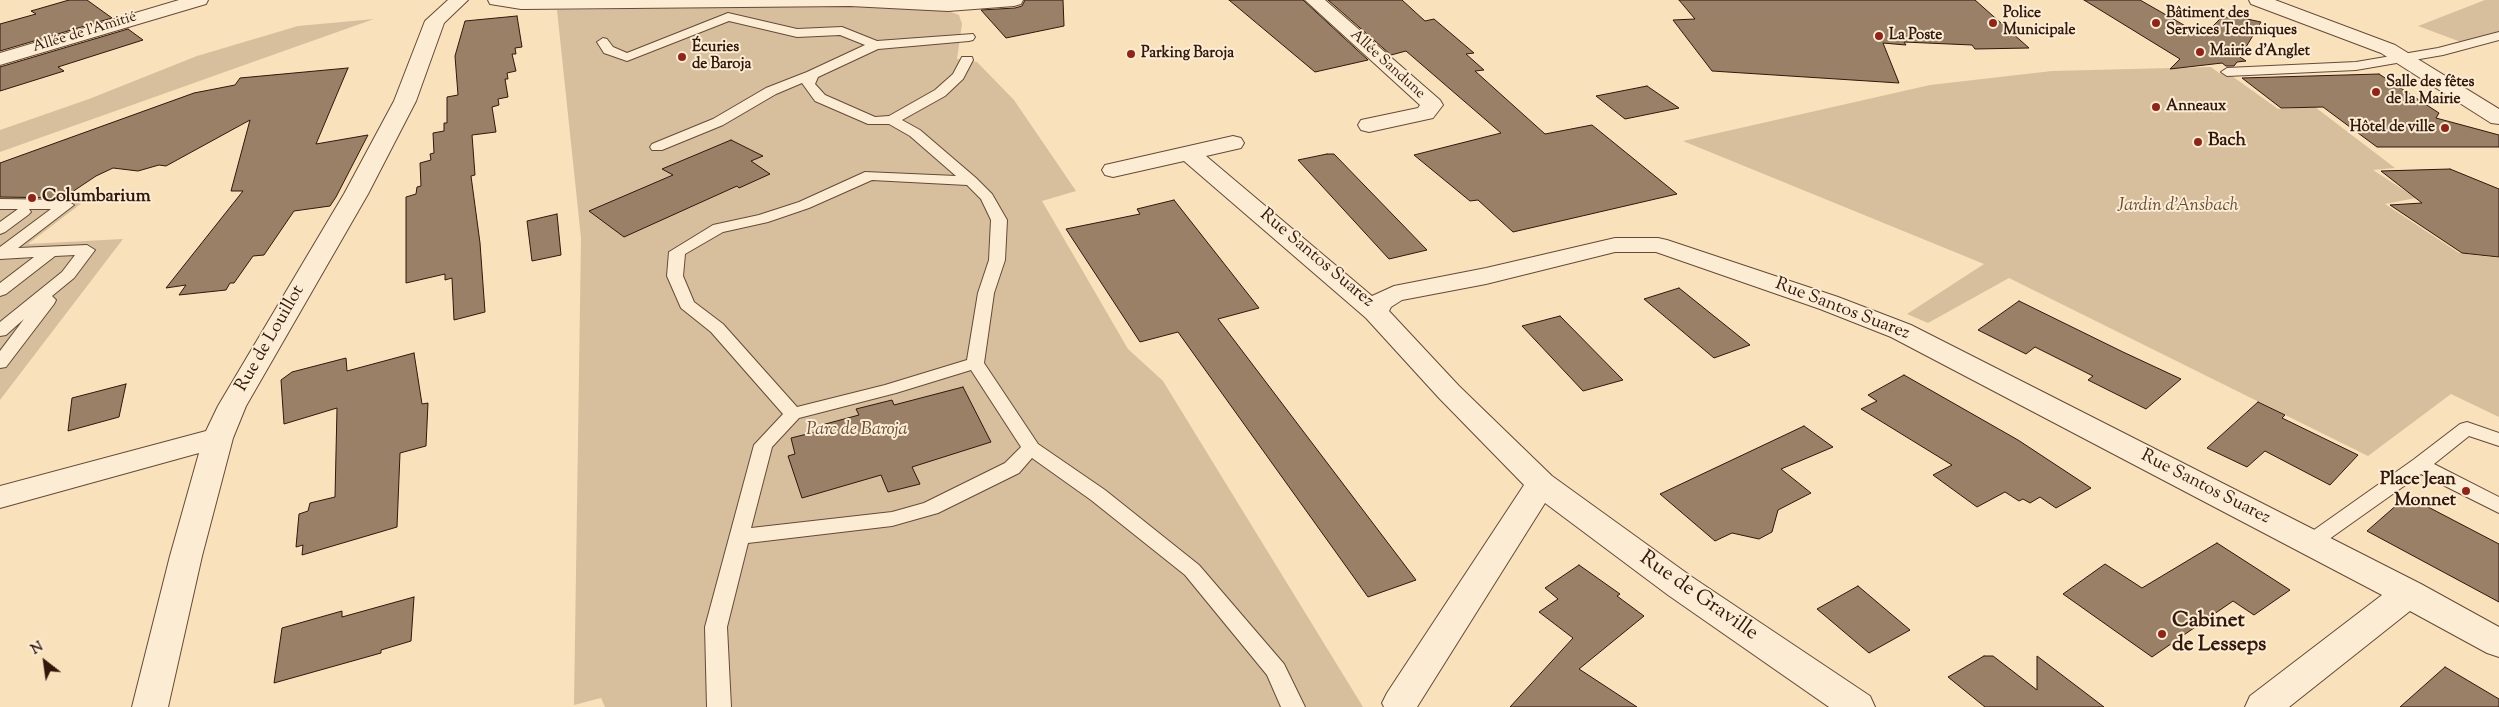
<!DOCTYPE html>
<meta charset="utf-8">
<style>
body{margin:0}
#map{position:relative;width:2499px;height:707px;overflow:hidden;background:#f9e1bb;font-family:"Sorts Mill Goudy",serif}
canvas{display:block}
.north{position:absolute;left:20px;top:637px;width:50px;height:50px;-webkit-text-stroke:4px #fbecd3;paint-order:stroke;rotate:330deg;font-size:14px;font-weight:700;line-height:20px;text-align:center;color:#32170c}
.north::after{content:'';display:block;margin:auto;width:18px;height:22px;background:#32170c;clip-path:polygon(50% 0,100% 100%,50% 72%,0 100%)}
</style>
<div id="map">
<canvas width="2499" height="707"></canvas>
<div class="north">N</div>
</div>
<script>
const c = document.querySelector('canvas').getContext('2d');
c.lineJoin = 'round';
function paint(path, color) { c.fillStyle = color; c.fill(path, 'evenodd'); }
const poly = rows => new Path2D(rows.map(r => 'M' + r).join(''));
function stroke(path, color, width, dash) { c.strokeStyle = color; c.lineWidth = width; c.lineCap = dash ? 'butt' : 'round'; c.setLineDash(dash || []); c.stroke(path); }
function drawText(font, color, halo, rows, align = 'center') {
  c.font = font + ' "Sorts Mill Goudy",serif'; c.lineWidth = 4; c.setLineDash([]); c.textBaseline = 'middle'; c.strokeStyle = halo; c.fillStyle = color; for (const [text, x, y, turn = 0] of rows) {
    c.save(); c.translate(x, y); c.rotate((+turn || 0) * Math.PI / 180); c.textAlign = isNaN(turn) ? turn : align; if (halo) c.strokeText(text, 0, 0); c.fillText(text, 0, 0); c.restore();
  }
}
paint(poly([
 [2485,0,2499,0,2499,31,2461,42,2418,26],
 [901,5,940,8,959,15,962,24,957,59,977,62,1014,100,1076,191,1042,201,1128,349,1163,381,1363,707,605,707,601,698,574,705,581,238,557,10],
 [374,19,281,52,0,152,0,130,89,99,197,56,298,26],
 [2211,67,2219,73,2232,76,2278,109,2315,107,2395,168,2373,170,2416,198,2385,204,2459,253,2499,258,2499,417,2451,394,2368,456,2009,278,1928,323,1907,314,1984,264,1683,141,1930,85,2052,71],
 [0,191,95,193,28,244,123,239,0,400]
]), '#d7bf9d');
const building = poly([
 [69,0,87,0,112,18,0,51,0,24,36,14,31,11,69,0],
 [1025,0,1063,0,1064,26,1006,38,981,10,1015,8,1022,6,1025,0],
 [1229,0,1303,0,1368,60,1315,72,1229,0],
 [1328,0,1402,0,1425,21,1434,19,1474,53,1466,54,1484,70,1475,71,1545,134,1592,125,1677,194,1513,232,1478,200,1470,201,1414,155,1501,133,1406,51,1391,55,1328,0],
 [1679,0,1975,0,2029,48,1975,49,1972,45,1904,42,1906,45,1883,43,1899,83,1712,71,1673,20,1695,19,1679,0],
 [2084,0,2140,0,2203,36,2222,17,2238,17,2261,22,2240,57,2246,61,2237,62,2234,66,2226,66,2222,63,2170,69,2180,59,2084,0],
 [517,16,522,47,515,48,516,54,512,54,516,71,507,73,508,79,505,79,508,97,498,99,499,105,492,107,496,132,472,135,475,175,471,176,480,243,485,312,454,320,452,278,445,280,445,274,406,283,406,197,416,194,417,187,421,186,420,163,431,160,430,154,434,153,433,133,444,131,444,123,447,123,447,97,458,95,455,56,465,21,517,16],
 [128,29,143,40,58,67,64,71,0,91,0,67,128,29],
 [348,68,316,144,368,135,336,197,330,206,294,211,264,255,253,256,234,283,230,283,226,290,179,295,186,285,166,288,243,191,231,191,250,120,166,166,159,165,138,171,113,168,96,176,63,198,0,197,0,163,194,93,235,85,240,78,348,68],
 [2379,74,2439,113,2436,118,2499,135,2499,147,2377,147,2323,107,2281,108,2242,78,2379,74],
 [1647,86,1679,108,1625,119,1596,96,1647,86],
 [731,140,763,156,751,161,770,174,739,188,737,186,624,237,589,211,673,175,662,169,731,140],
 [1327,154,1334,154,1427,250,1389,259,1298,160,1327,154],
 [2450,169,2499,189,2499,257,2462,253,2390,205,2422,203,2381,171,2450,169],
 [1174,200,1259,308,1218,319,1416,580,1368,597,1178,332,1140,342,1066,229,1140,214,1137,209,1174,200],
 [557,214,561,255,532,261,527,221,557,214],
 [1679,288,1750,345,1714,358,1644,299,1679,288],
 [2019,301,2123,352,2181,379,2146,409,2088,380,2093,376,2035,347,2026,354,1978,330,2019,301],
 [1560,316,1623,380,1583,391,1522,326,1560,316],
 [414,353,422,404,428,403,426,446,400,453,397,527,302,555,303,545,296,547,299,514,308,511,310,503,335,497,337,408,284,424,281,380,292,372,346,358,347,371,414,353],
 [1904,375,2018,440,2091,488,2056,508,2040,497,2030,503,2023,499,2019,501,2005,492,1977,507,1933,475,1952,465,1861,409,1877,401,1868,395,1904,375],
 [126,384,119,417,68,431,72,398,126,384],
 [963,387,991,442,912,467,920,484,888,492,881,475,802,498,788,456,795,454,791,438,819,431,818,426,859,415,856,409,892,400,894,405,963,387],
 [2258,402,2285,415,2282,418,2358,455,2330,485,2265,451,2247,467,2207,448,2258,402],
 [1804,426,1833,447,1781,469,1811,493,1778,510,1772,532,1759,539,1732,533,1715,541,1660,494,1804,426],
 [2407,496,2499,544,2499,602,2367,531,2407,496],
 [2217,543,2290,590,2254,615,2233,601,2152,657,2063,594,2105,564,2142,588,2217,543],
 [1579,565,1620,594,1617,596,1644,616,1579,669,1637,707,1510,707,1573,638,1539,612,1558,599,1545,588,1579,565],
 [1858,586,1910,630,1869,653,1817,609,1858,586],
 [414,597,411,641,381,650,381,653,274,683,282,628,342,611,342,617,414,597],
 [1984,656,1993,656,2037,690,2037,656,2104,707,1985,707,1948,677,1984,656],
 [2445,667,2499,699,2499,707,2400,707,2445,667]
]);
paint(building, '#998067');
stroke(building, '#32170c', 1);
const lane = poly([
 [728,13,797,29,842,27,877,41,973,34,975,37,973,40,969,41,878,49,818,77,815,84,825,95,875,117,889,116,935,90,953,74,962,57,972,57,973,60,963,79,945,96,902,120,920,130,976,178,992,194,1007,220,1005,260,994,293,984,363,1038,444,1105,490,1199,565,1284,664,1305,707,1281,707,1267,675,1185,575,1091,500,1032,458,1019,473,938,513,892,526,748,543,727,627,731,707,707,707,705,627,754,445,783,414,711,332,681,308,667,276,669,252,713,225,759,215,799,202,865,172,956,176,910,136,889,124,868,124,815,101,802,83,776,94,723,125,662,150,652,150,650,147,652,144,713,119,766,88,807,72,865,45,840,35,797,37,729,21,627,61,604,53,597,42,603,38,607,39,613,47,627,53,728,13],
 [872,180,967,185,981,199,991,220,989,260,978,293,967,360,885,385,797,407,723,324,694,302,683,276,685,254,723,232,768,222,809,208,872,180],
 [971,370,1021,447,1005,463,924,503,892,512,751,528,772,447,799,418,896,393,971,370],
 [2499,32,2499,40,2443,55,2356,70,2227,76,2221,72,2227,68,2356,62,2438,48,2499,32],
 [0,199,66,200,74,205,18,248,87,245,95,250,74,278,52,296,56,300,54,304,6,367,0,368,0,351,24,319,6,335,0,336,0,322,62,272,75,255,55,256,6,294,0,296,0,283,34,257,0,259,0,247,51,209,29,209,31,212,28,215,5,232,0,234,0,222,18,209,0,209,0,199],
 [2467,422,2499,433,2499,446,2469,436,2434,464,2499,497,2499,513,2421,474,2318,547,2311,549,2304,547,2301,542,2304,537,2413,460,2460,424,2467,422]
]);
const street = poly([
 [179,0,208,0,206,4,0,65,0,53,179,0],
 [448,0,468,0,444,23,416,101,368,194,246,406,233,438,202,556,168,707,132,707,170,556,199,453,0,508,0,486,206,431,218,406,344,194,394,101,425,21,448,0],
 [488,0,1023,0,1021,4,1014,6,948,11,850,6,521,9,490,4,488,0],
 [1305,0,1325,0,1440,100,1443,105,1433,118,1369,132,1361,130,1358,125,1361,120,1418,108,1420,105,1305,0],
 [2249,0,2275,0,2395,45,2499,109,2499,124,2491,123,2381,53,2251,4,2249,0],
 [1233,136,1241,138,1244,143,1241,148,1206,156,1372,296,1394,286,1486,268,1615,238,1658,238,1667,240,1838,297,1911,325,2421,584,2499,627,2499,657,2487,653,2410,611,2289,707,2245,707,2250,696,2382,595,1891,337,1820,309,1656,252,1615,252,1486,284,1402,300,1391,307,1389,311,1459,386,1552,476,1692,577,1870,696,1875,707,1829,707,1668,595,1545,503,1417,707,1384,707,1382,703,1387,693,1524,485,1439,398,1366,318,1184,161,1113,177,1105,175,1102,170,1105,165,1233,136]
]);
stroke(lane, '#644a38', 2);
stroke(street, '#644a38', 2);
paint(lane, '#fbecd3');
paint(street, '#fbecd3');
for (const [x, y, r, color] of [
 [1993,23,5,"#8f2418"],
 [2156,23,5,"#8f2418"],
 [1879,36,5,"#8f2418"],
 [2200,52,5,"#8f2418"],
 [1131,54,5,"#8f2418"],
 [682,57,5,"#8f2418"],
 [2376,92,5,"#8f2418"],
 [2156,107,5,"#8f2418"],
 [2445,128,5,"#8f2418"],
 [2198,142,5,"#8f2418"],
 [32,198,5,"#8f2418"],
 [2466,491,5,"#8f2418"],
 [2162,634,5,"#8f2418"]
]) { const dot = new Path2D(); dot.arc(x, y, r, 0, 2 * Math.PI); c.fillStyle = color; c.fill(dot); stroke(dot, '#fbecd3', 2); }
drawText('bold 15px', '#32170c', '#fbecd3', [
 ["Police",2003,14],
 ["Municipale",2003,31],
 ["Bâtiment des",2166,14],
 ["Services Techniques",2166,31],
 ["La Poste",1889,36],
 ["Écuries",692,48],
 ["de Baroja",692,65],
 ["Mairie d'Anglet",2210,52],
 ["Parking Baroja",1141,54],
 ["Salle des fêtes",2386,83],
 ["de la Mairie",2386,100],
 ["Anneaux",2166,107],
 ["Hôtel de ville",2435,128,"right"]
], 'left');
drawText('15px', '#32170c', '#fbecd3', [
 ["Allée de l'Amitié",85,33,-17],
 ["Allée Sandune",1387,65,42]
]);
drawText('bold 18px', '#32170c', '#fbecd3', [
 ["Bach",2208,142],
 ["Columbarium",42,198],
 ["Place Jean",2456,481,"right"],
 ["Monnet",2456,502,"right"]
], 'left');
drawText('italic 18px', '#644938', '#fbecd3', [
 ["Jardin d'Ansbach",2178,207],
 ["Parc de Baroja",857,431]
]);
drawText('18px', '#32170c', '#fbecd3', [
 ["Rue Santos Suarez",1316,259,40],
 ["Rue Santos Suarez",1842,310,21],
 ["Rue de Louillot",271,339,-60],
 ["Rue Santos Suarez",2205,488,27]
]);
drawText('21px', '#32170c', '#fbecd3', [
 ["Rue de Graville",1698,597,35]
]);
drawText('bold 21px', '#32170c', '#fbecd3', [
 ["Cabinet",2172,622],
 ["de Lesseps",2172,646]
], 'left');
</script>
